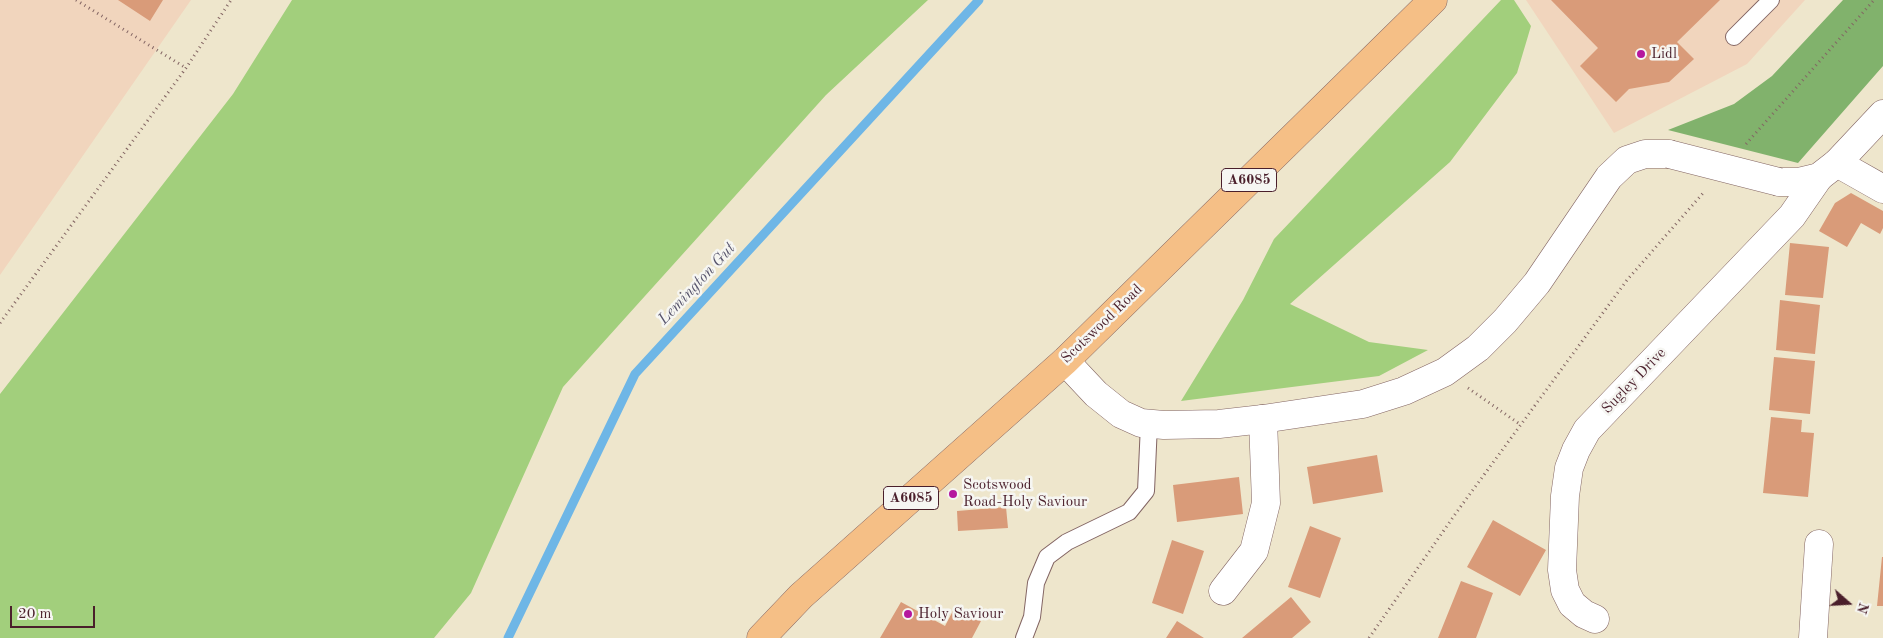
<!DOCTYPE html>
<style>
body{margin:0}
#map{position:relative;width:1883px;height:638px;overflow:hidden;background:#eee6cc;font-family:"Old Standard TT",serif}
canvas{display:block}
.north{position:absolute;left:1823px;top:578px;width:50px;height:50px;-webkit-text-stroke:4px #f6f6f2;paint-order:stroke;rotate:109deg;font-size:14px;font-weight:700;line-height:20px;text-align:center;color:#4a1f2b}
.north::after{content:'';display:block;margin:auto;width:18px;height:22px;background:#4a1f2b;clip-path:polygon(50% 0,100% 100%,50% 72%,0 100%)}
.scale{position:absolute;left:10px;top:606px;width:85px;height:22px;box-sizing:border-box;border:2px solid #4a1f2b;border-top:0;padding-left:6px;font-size:15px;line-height:18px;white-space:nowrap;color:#4a1f2b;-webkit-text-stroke:4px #f6f6f2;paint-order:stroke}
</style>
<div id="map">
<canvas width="1883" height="638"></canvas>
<div class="north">N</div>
<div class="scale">20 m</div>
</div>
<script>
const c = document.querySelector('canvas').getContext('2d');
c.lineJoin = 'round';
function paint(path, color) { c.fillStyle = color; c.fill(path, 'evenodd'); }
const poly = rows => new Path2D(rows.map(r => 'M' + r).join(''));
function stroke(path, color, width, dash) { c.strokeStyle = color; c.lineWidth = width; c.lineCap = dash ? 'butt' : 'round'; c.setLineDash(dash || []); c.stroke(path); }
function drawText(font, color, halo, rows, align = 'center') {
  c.font = font + ' "Old Standard TT",serif'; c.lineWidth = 5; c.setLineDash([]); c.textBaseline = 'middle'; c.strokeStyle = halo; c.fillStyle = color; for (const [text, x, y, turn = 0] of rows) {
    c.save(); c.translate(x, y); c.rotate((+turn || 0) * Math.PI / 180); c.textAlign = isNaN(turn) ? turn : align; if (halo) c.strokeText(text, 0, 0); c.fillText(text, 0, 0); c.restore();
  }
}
paint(poly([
 [0,0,191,0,0,275],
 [1526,0,1805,0,1747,64,1614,133]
]), '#f1d5bd');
paint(poly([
 [292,0,928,0,826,95,563,387,471,593,434,638,0,638,0,394,233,94],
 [1501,0,1514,0,1531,26,1517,73,1450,162,1290,304,1369,342,1428,350,1379,376,1181,401,1243,300,1274,239]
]), '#a2cf7c');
paint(poly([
 [1843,0,1883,0,1883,66,1798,163,1668,130,1734,104,1772,76]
]), '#81b26c');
stroke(poly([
 [508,638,635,374,979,0]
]), '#6eb6e6', 9);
paint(poly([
 [118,0,163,0,150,21],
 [1551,0,1720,0,1677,42,1694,59,1669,82,1629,89,1616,102,1580,66,1598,48],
 [1851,193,1883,211,1883,228,1880,234,1861,223,1847,247,1819,231,1835,203],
 [1790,243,1829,247,1823,298,1785,295],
 [1780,300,1820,305,1815,354,1776,350],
 [1774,357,1815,361,1810,414,1769,410],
 [1771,417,1802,420,1801,432,1814,433,1808,497,1763,493],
 [1377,455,1383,492,1313,504,1307,467],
 [1239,477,1243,514,1177,522,1173,485],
 [1006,507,1008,528,958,531,957,511],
 [1493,520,1546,550,1520,596,1467,567],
 [1310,526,1341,538,1320,598,1288,587],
 [1172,540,1204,551,1183,614,1152,603],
 [1882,557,1883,557,1883,606,1877,606],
 [1461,581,1493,593,1476,638,1438,638],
 [1291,597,1311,622,1292,638,1242,638],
 [901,602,945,626,955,607,981,621,972,638,880,638],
 [1177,621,1204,638,1166,638]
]), '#d99b79');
const service = poly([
 [1734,37,1771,0],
 [1024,638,1032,617,1036,583,1047,557,1067,542,1129,512,1146,491,1149,424]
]);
const minor = poly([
 [1837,163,1883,189],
 [1223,591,1254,551,1266,503,1263,419],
 [1595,619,1584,614,1572,604,1565,590,1562,570,1565,496,1569,468,1576,450,1587,430,1792,216,1819,177],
 [1813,638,1819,544]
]);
const tertiary = poly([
 [1779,182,1798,182,1819,177,1837,163,1883,114],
 [1065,361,1096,394,1121,414,1141,423,1164,425,1219,424,1263,419,1363,404,1404,391,1445,372,1478,348,1505,321,1537,283,1609,177,1627,160,1645,154,1669,154]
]);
const primary = poly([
 [761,638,801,596,1065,361,1433,0]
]);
stroke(service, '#836563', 18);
stroke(minor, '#836563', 29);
stroke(tertiary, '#836563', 29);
stroke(primary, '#836563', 29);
stroke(poly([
 [76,0,186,68],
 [1746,144,1874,0],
 [0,323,186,68,231,0],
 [1468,388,1521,425],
 [1369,638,1456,513,1627,280,1704,192]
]), '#836563', 3, [1, 4]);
stroke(service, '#fff', 16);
stroke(minor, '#fff', 28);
stroke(tertiary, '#fff', 28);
stroke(primary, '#f5bf86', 28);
const tertiaryBridge = poly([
 [1669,154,1779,182]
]);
stroke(tertiaryBridge, '#836563', 29, []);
stroke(tertiaryBridge, '#fff', 28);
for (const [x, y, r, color] of [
 [1641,54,5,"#b5179e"],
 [953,494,5,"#b5179e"],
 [908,614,5,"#b5179e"]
]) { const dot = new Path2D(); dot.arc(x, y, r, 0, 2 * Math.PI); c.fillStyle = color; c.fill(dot); stroke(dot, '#f6f6f2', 2); }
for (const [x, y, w] of [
 [1249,180,55],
 [911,498,55]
]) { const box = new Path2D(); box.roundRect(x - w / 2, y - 11.5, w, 23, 4); c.fillStyle = '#f6f6f2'; c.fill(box); stroke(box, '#4a1f2b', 1); }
drawText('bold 14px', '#4a1f2b', null, [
 ["A6085",1249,180],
 ["A6085",911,498]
]);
drawText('15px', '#4a1f2b', '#f6f6f2', [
 ["Lidl",1651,54],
 ["Scotswood",963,485],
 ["Road-Holy Saviour",963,502],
 ["Holy Saviour",918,614]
], 'left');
drawText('15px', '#4a1f2b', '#f6f6f2', [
 ["Scotswood Road",1102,324,-44],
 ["Sugley Drive",1634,381,-46]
]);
drawText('italic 16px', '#57546c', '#f6f6f2', [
 ["Lemington Gut",697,284,-47]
]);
</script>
